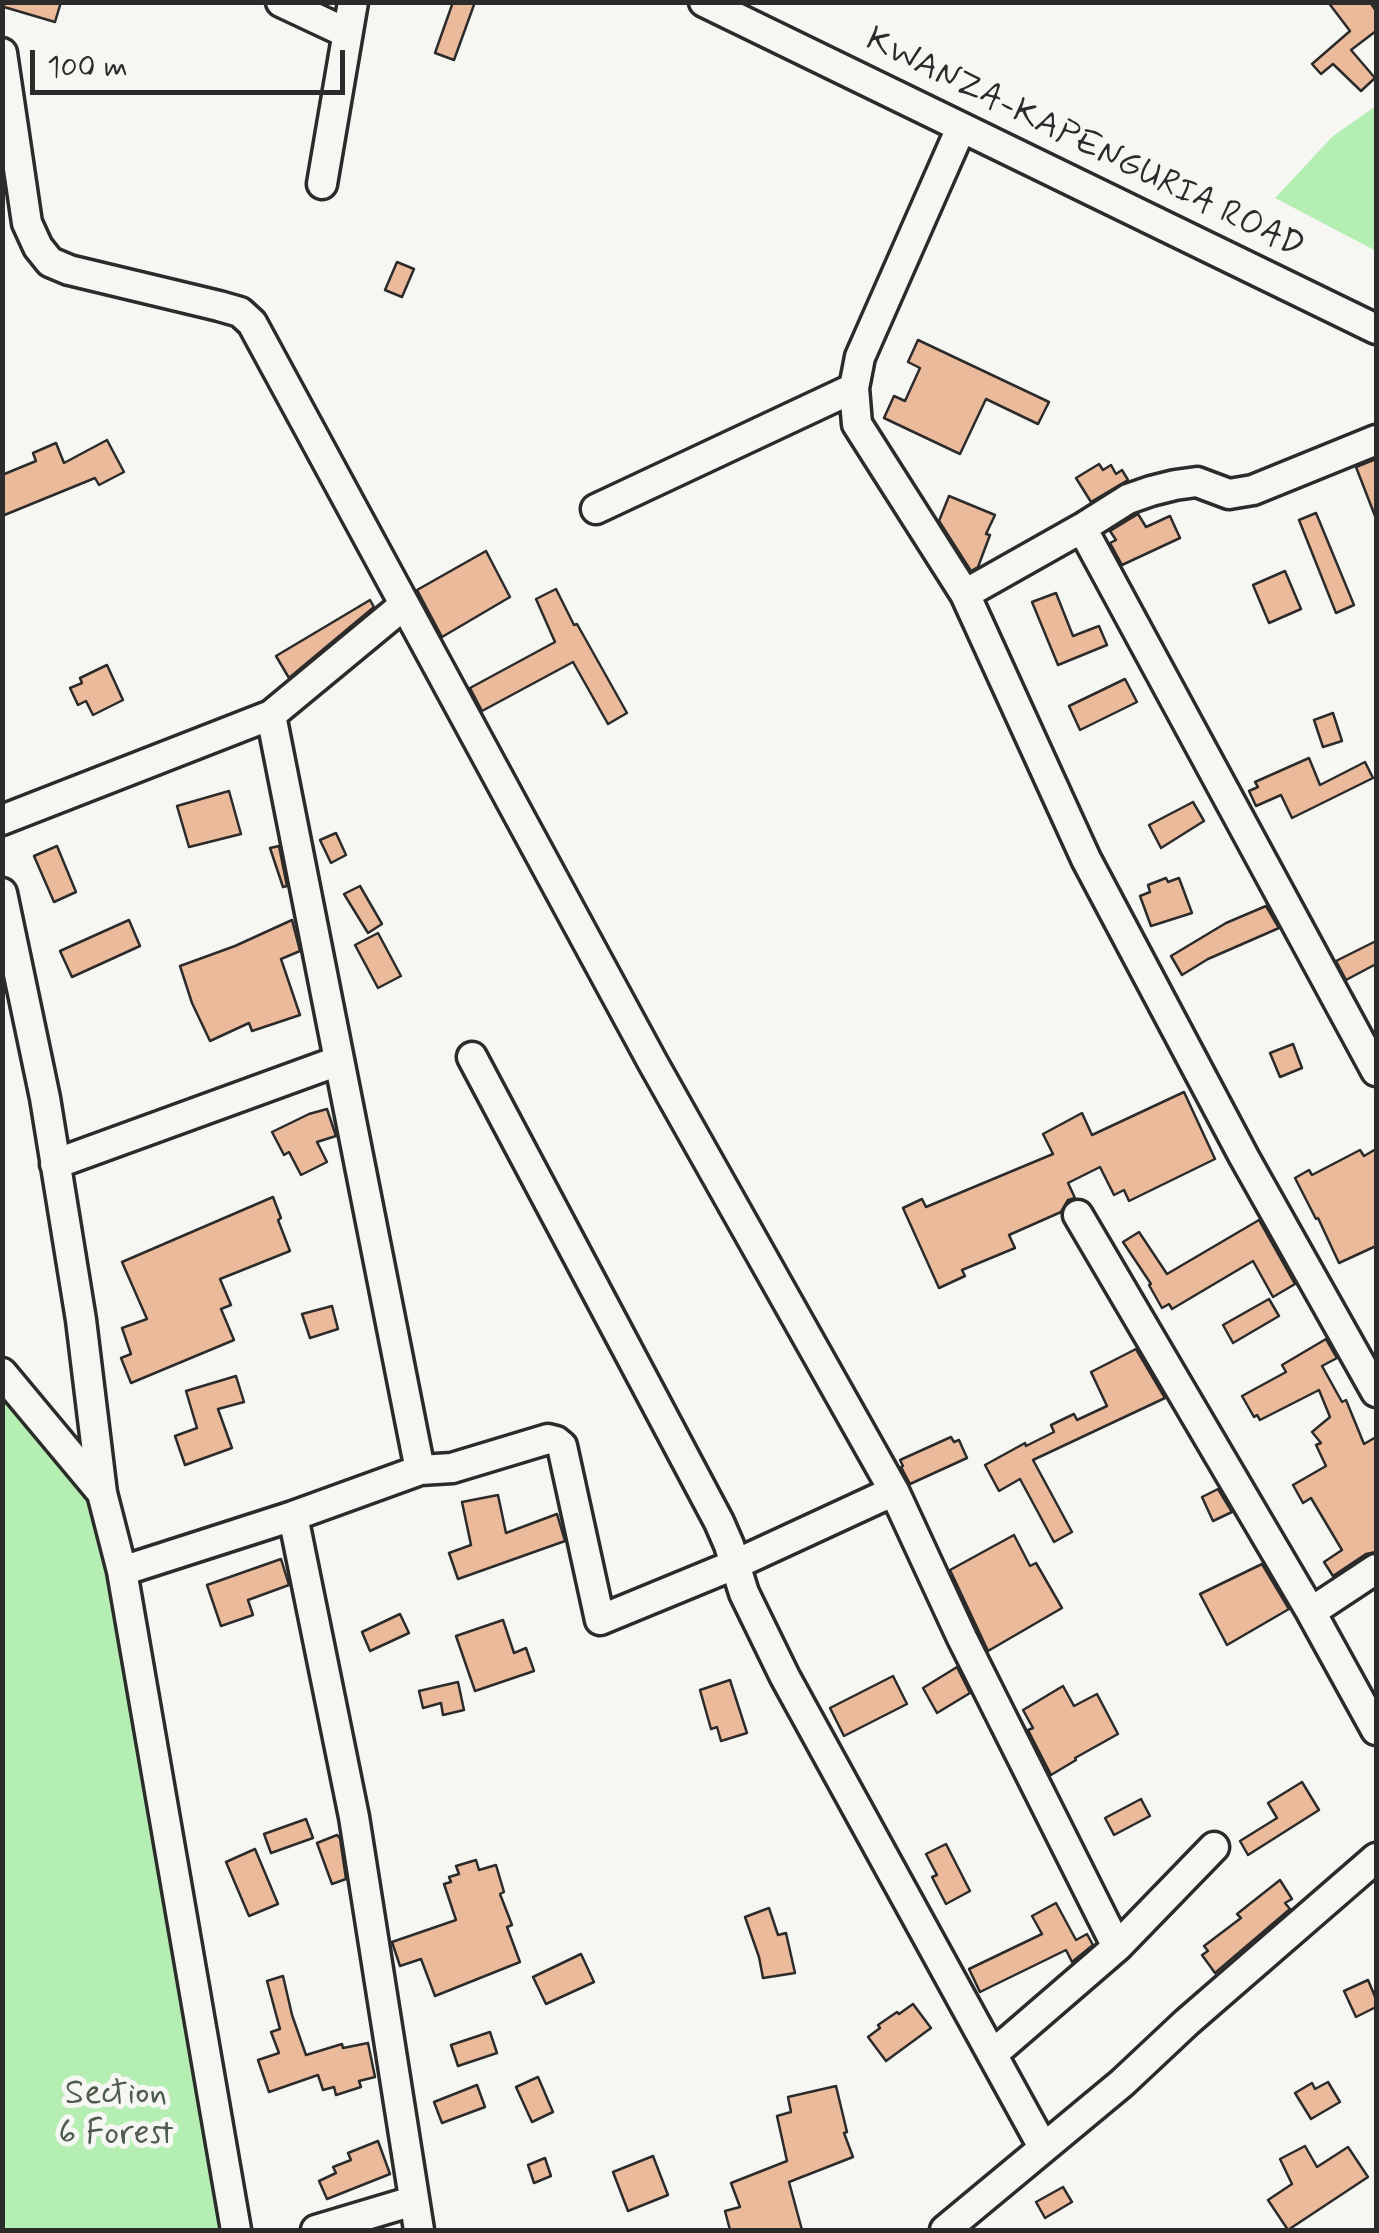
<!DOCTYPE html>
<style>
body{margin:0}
#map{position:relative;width:1379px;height:2233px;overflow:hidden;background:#f6f6f2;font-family:Mynerve,sans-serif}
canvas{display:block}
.frame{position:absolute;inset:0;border:5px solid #2b2b2b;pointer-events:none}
.scale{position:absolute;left:30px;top:50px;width:315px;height:45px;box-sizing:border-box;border:5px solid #2b2b2b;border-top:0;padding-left:12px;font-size:30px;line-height:35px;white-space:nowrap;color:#2b2b2b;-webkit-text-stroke:8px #f6f6f2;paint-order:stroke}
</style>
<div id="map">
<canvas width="1379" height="2233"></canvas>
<div class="frame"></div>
<div class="scale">100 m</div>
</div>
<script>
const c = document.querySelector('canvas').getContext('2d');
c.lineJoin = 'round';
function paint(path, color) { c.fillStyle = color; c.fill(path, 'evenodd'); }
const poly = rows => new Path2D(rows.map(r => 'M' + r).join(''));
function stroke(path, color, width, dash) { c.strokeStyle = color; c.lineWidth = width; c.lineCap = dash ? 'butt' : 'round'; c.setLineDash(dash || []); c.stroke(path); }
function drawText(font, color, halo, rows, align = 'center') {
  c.font = font + ' Mynerve,sans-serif'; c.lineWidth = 10; c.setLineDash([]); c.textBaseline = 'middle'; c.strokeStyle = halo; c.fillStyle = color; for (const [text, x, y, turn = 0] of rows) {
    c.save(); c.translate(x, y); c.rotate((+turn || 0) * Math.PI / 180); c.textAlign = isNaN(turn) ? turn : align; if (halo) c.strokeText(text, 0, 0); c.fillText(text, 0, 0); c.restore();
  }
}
paint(poly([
 [1376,106,1376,251,1275,198,1333,136],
 [2,1395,132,1548,249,2230,3,2230]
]), '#b5eeb2');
const building = poly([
 [4,2,61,2,55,22,4,7,4,2],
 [453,2,475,2,454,60,435,53,453,2],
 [1328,2,1370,2,1376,11,1376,31,1351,50,1375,78,1361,91,1333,64,1321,74,1312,64,1350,31,1328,2],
 [397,262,414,269,402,297,385,290,397,262],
 [918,340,1049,402,1038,424,986,399,960,454,884,418,894,396,905,401,920,368,908,362,918,340],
 [107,440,124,472,99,485,95,478,2,516,2,475,36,461,33,453,56,443,64,463,107,440],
 [1376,459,1376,516,1375,516,1356,467,1376,459],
 [1099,464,1103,470,1111,465,1116,474,1122,470,1128,480,1091,502,1076,478,1099,464],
 [949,496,995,515,986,534,990,535,978,567,971,571,939,521,949,496],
 [1316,513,1354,605,1336,613,1299,520,1316,513],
 [1138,514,1146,527,1170,516,1180,538,1122,565,1110,543,1116,540,1110,531,1138,514],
 [486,551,510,597,442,637,417,590,486,551],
 [1285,571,1301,609,1269,623,1253,585,1285,571],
 [556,589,574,625,577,624,627,713,608,724,573,662,482,711,470,688,555,642,536,599,556,589],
 [1056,593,1073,636,1099,626,1107,645,1058,665,1032,602,1056,593],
 [370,600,374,607,289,678,276,656,370,600],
 [107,665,123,700,93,715,86,701,78,705,70,688,82,683,80,678,107,665],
 [1125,679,1137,702,1080,730,1069,706,1125,679],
 [1333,713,1342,741,1323,747,1314,720,1333,713],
 [1309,758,1320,785,1365,762,1373,778,1292,818,1281,795,1256,806,1249,791,1258,787,1255,782,1309,758],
 [229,791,241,834,189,847,177,806,229,791],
 [1193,802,1204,821,1161,848,1149,825,1193,802],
 [336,833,346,855,331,863,320,840,336,833],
 [57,846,76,892,54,902,34,856,57,846],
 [279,846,287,886,283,887,270,848,279,846],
 [1166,878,1168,882,1179,878,1192,913,1151,926,1140,896,1150,892,1148,885,1166,878],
 [360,886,382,924,368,933,344,894,360,886],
 [1266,906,1279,928,1208,959,1182,975,1171,956,1226,923,1266,906],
 [129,920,140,946,72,977,60,951,129,920],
 [292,920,300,951,281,959,300,1015,252,1031,249,1023,210,1041,192,1003,180,966,235,946,292,920],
 [378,933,401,976,378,988,355,945,378,933],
 [1376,941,1376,964,1346,980,1336,961,1376,941],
 [1293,1044,1302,1068,1280,1077,1270,1053,1293,1044],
 [1184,1092,1215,1159,1129,1201,1124,1190,1114,1195,1100,1167,1068,1183,1075,1198,1068,1200,1061,1212,1009,1235,1015,1248,962,1270,965,1276,939,1288,903,1208,922,1199,926,1207,1053,1154,1043,1134,1082,1113,1092,1135,1184,1092],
 [327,1109,336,1136,317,1142,327,1162,301,1175,289,1152,284,1155,272,1132,309,1114,327,1109],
 [1376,1149,1376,1246,1339,1263,1318,1218,1316,1219,1295,1178,1309,1170,1312,1175,1360,1150,1364,1156,1376,1149],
 [273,1197,281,1218,278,1220,290,1251,220,1279,231,1305,221,1309,234,1340,131,1383,121,1358,131,1354,122,1328,147,1319,122,1262,273,1197],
 [1259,1220,1295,1284,1273,1297,1253,1261,1172,1309,1169,1304,1162,1308,1149,1285,1151,1284,1123,1242,1139,1232,1167,1274,1259,1220],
 [1269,1299,1279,1316,1233,1343,1223,1325,1269,1299],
 [332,1306,338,1329,310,1338,302,1314,332,1306],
 [1326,1339,1337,1358,1322,1366,1342,1402,1346,1400,1364,1444,1376,1437,1376,1552,1366,1554,1333,1576,1324,1562,1342,1550,1311,1498,1303,1503,1293,1485,1326,1466,1316,1445,1321,1443,1312,1432,1330,1417,1319,1390,1260,1420,1257,1415,1254,1417,1242,1396,1286,1372,1282,1365,1326,1339],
 [1136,1349,1165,1398,1033,1460,1072,1532,1054,1542,1020,1479,999,1491,985,1465,1025,1443,1026,1446,1054,1432,1051,1425,1074,1414,1077,1420,1107,1406,1091,1372,1136,1349],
 [236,1376,244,1402,218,1409,232,1448,185,1465,175,1436,197,1428,186,1391,236,1376],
 [951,1437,954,1442,959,1440,967,1458,910,1484,901,1467,903,1466,900,1460,951,1437],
 [1218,1489,1232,1512,1213,1521,1202,1497,1218,1489],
 [498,1495,506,1533,557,1514,565,1541,458,1579,449,1553,471,1545,462,1502,498,1495],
 [1014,1535,1030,1566,1036,1563,1062,1608,988,1651,950,1570,1014,1535],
 [281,1559,289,1585,248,1600,253,1615,221,1626,207,1585,281,1559],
 [1262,1564,1289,1609,1227,1645,1200,1594,1262,1564],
 [400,1614,409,1633,370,1651,362,1632,400,1614],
 [503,1620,514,1653,526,1648,534,1671,475,1691,456,1636,503,1620],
 [957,1667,970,1693,937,1713,923,1688,957,1667],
 [893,1676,907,1704,844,1736,830,1708,893,1676],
 [730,1680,747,1733,721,1741,717,1727,711,1729,700,1690,730,1680],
 [458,1682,464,1710,443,1715,441,1703,423,1708,419,1691,458,1682],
 [1063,1686,1074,1706,1097,1694,1118,1734,1075,1758,1076,1760,1051,1775,1028,1730,1033,1728,1023,1710,1063,1686],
 [1302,1782,1319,1810,1248,1855,1240,1841,1277,1818,1268,1803,1302,1782],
 [1141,1799,1150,1816,1114,1835,1105,1818,1141,1799],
 [306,1819,313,1838,271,1853,264,1834,306,1819],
 [337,1835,340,1838,346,1879,332,1884,317,1843,337,1835],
 [946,1844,970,1891,946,1904,932,1877,937,1875,926,1854,946,1844],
 [255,1849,278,1904,249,1916,226,1862,255,1849],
 [476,1860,479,1870,496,1865,504,1892,500,1894,512,1925,507,1927,520,1962,435,1996,421,1959,400,1966,392,1942,456,1920,444,1884,451,1882,449,1877,459,1874,456,1866,476,1860],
 [1280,1880,1292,1899,1285,1903,1290,1909,1215,1973,1202,1955,1208,1951,1204,1946,1241,1918,1237,1914,1280,1880],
 [1056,1903,1076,1940,1087,1934,1093,1945,1072,1962,1066,1950,980,1992,969,1969,1042,1934,1032,1916,1056,1903],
 [769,1908,778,1935,786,1933,795,1973,763,1978,759,1957,745,1917,769,1908],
 [581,1954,594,1982,546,2004,533,1977,581,1954],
 [283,1976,292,2015,306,2055,342,2044,343,2048,368,2043,375,2077,359,2081,361,2087,336,2095,334,2087,323,2090,318,2075,269,2092,258,2060,279,2053,271,2032,280,2029,267,1981,283,1976],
 [1368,1980,1376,1999,1376,2007,1356,2017,1344,1991,1368,1980],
 [913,2004,931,2028,886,2061,868,2037,880,2028,878,2025,897,2012,899,2014,913,2004],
 [490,2032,497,2053,458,2066,451,2045,490,2032],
 [538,2077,553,2112,532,2122,516,2087,538,2077],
 [1328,2082,1340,2102,1311,2119,1295,2093,1312,2083,1315,2089,1328,2082],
 [477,2085,485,2107,442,2123,434,2102,477,2085],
 [836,2086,847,2132,844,2133,853,2157,789,2182,802,2230,730,2230,725,2211,740,2207,731,2183,787,2161,777,2116,791,2112,788,2097,836,2086],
 [378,2141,390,2174,327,2199,319,2181,336,2173,333,2167,351,2160,348,2153,378,2141],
 [1305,2146,1317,2167,1348,2147,1368,2177,1288,2230,1268,2200,1292,2184,1280,2159,1305,2146],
 [653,2156,668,2195,628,2211,613,2172,653,2156],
 [545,2158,551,2176,534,2183,528,2165,545,2158],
 [1063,2187,1072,2202,1045,2218,1036,2202,1063,2187]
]);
paint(building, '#ebba9b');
stroke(building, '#2b2b2b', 2.5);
const minor = poly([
 [281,2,347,33],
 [704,2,1376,329],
 [2,53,27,223,38,247,50,262,69,270,219,306,240,312,252,323,653,1063,894,1491,962,1638,1117,1947,993,2054],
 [961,128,860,357,854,388,857,424,965,594,1086,859,1244,1157,1376,1392],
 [322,184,353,2],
 [596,509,854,388],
 [1082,528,1128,499,1151,491,1175,485,1197,482,1229,494,1253,490,1376,440],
 [965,594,1082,528,1376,1071],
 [271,715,420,1470],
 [2,820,271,715,404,605],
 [2,893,45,1098,81,1320,102,1493,122,1571,293,1516,420,1470,452,1468,548,1439,556,1441,562,1446,600,1620,736,1564,894,1491],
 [472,1057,719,1522,729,1545,744,1593,785,1677,1043,2147],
 [55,1164,338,1061],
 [1078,1215,1311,1612,1376,1730],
 [2,1373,102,1493],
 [293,1516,354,1817,419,2230],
 [122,1571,236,2230],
 [1311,1612,1376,1569],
 [1117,1947,1214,1847],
 [316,2230,413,2201],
 [945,2230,1122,2083,1187,2022,1376,1858]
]);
stroke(minor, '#2b2b2b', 35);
stroke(minor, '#f6f6f2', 28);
drawText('35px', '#2b2b2b', '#f6f6f2', [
 ["KWANZA-KAPENGURIA ROAD",1084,145,26]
]);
drawText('35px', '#4e5c4d', '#f6f6f2', [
 ["Section",116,2096],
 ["6 Forest",116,2136]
]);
</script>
